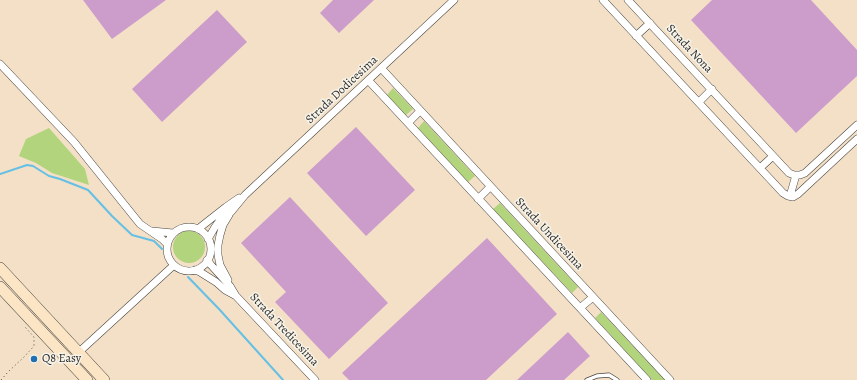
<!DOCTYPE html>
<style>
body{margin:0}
canvas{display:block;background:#f3e0c6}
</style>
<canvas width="857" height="380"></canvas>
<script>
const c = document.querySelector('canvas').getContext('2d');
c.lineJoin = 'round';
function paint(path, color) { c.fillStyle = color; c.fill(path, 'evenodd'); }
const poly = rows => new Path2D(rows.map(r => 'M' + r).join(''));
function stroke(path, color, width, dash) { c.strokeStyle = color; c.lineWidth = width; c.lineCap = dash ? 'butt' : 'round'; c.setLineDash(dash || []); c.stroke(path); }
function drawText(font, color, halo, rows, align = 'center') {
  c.font = font + ' Alegreya,serif'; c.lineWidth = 3; c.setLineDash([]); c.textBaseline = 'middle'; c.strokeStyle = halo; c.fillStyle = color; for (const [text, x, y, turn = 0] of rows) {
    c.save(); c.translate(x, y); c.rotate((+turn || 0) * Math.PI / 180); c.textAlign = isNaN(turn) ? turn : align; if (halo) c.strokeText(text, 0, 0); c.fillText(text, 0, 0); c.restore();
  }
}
paint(poly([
 [393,88,413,109,406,115,387,95],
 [424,121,475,176,468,182,418,128],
 [49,128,85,169,89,185,52,173,36,163,19,156,26,139],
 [500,203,578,287,572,293,493,209],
 '173 247a16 16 0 1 1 32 0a16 16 0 1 1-32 0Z',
 [601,312,665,380,652,380,595,318]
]), '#b2d47c');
stroke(poly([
 [0,174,27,165,33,166,49,176,60,179,88,190,112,216,132,235,154,241,162,249],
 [188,277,219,309,283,380]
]), '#66bfe4', 2);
paint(poly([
 [83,0,166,0,112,39],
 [333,0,374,0,339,33,320,13],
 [712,0,811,0,857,50,857,76,796,133,691,20],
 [217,10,247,42,162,122,132,89],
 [356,127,415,190,366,236,307,173],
 [290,197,388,303,329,359,275,302,286,292,241,243],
 [487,238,557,314,486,380,349,380,342,373],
 [568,332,590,356,564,380,517,380]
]), '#cc9dcb');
const lane = poly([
 [587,380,597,376,609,375,617,380]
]);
const street = poly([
 [603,0,783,193,788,196,793,197,798,194,857,139],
 [628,0,789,173,794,175,800,175,805,173,857,125],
 [636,36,650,23],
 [0,64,74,142,140,224,162,239,167,244],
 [381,68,670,380],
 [368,80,647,380],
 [699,102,712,89],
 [408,123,420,111],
 [760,168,773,156],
 [790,196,796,175],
 [478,199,490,187],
 '167 249a22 22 0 1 1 44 0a22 22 0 1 1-44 0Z',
 [198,229,226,207,239,198],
 [152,231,173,233],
 [208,239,215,227,220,220,231,212,245,195,454,0],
 [207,260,211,265,230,286,236,296,315,380],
 [195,270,200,272,216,282,225,290,236,296],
 [228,280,220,265,218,255,218,245,220,235,223,225,229,215],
 [580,308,593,297],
 [79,352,174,265]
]);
const secondary = poly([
 [0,268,104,380],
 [0,287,87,380]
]);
stroke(lane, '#494642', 5);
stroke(street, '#494642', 8);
stroke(secondary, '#494642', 12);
stroke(poly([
 [1,380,8,372,24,357,34,346,34,337,25,327]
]), '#494642', 1, [1, 3]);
stroke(lane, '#fff', 3.5);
stroke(street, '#fff', 7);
stroke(secondary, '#fce5c4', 11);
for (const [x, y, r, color] of [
 [34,359,4,"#1f6fb2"]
]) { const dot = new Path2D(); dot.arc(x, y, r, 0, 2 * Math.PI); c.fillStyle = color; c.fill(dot); stroke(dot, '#f7f3e8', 1.5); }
drawText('12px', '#2b2b2b', '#f7f3e8', [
 ["Strada Nona",689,49,47],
 ["Strada Dodicesima",342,90,-43],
 ["Strada Undicesima",549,234,47],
 ["Strada Tredicesima",284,330,47]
]);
drawText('12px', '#2b2b2b', '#f7f3e8', [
 ["Q8 Easy",42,359]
], 'left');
</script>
